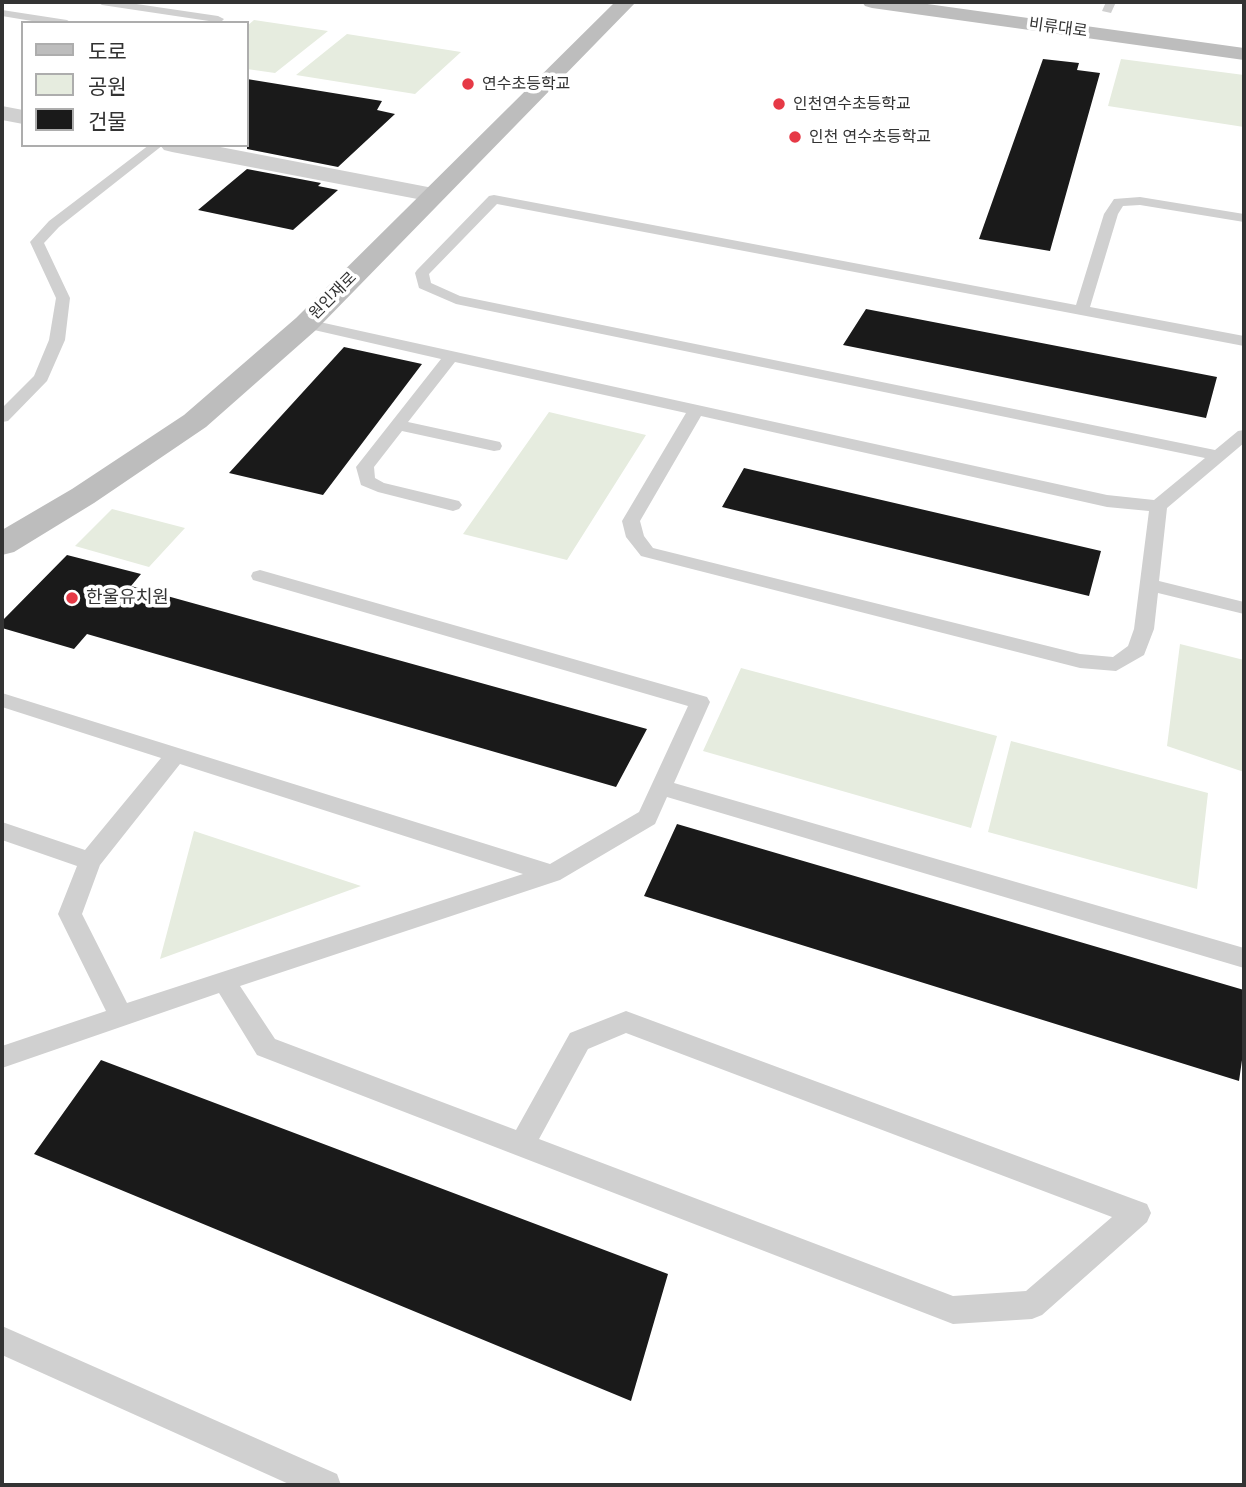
<!DOCTYPE html>
<meta charset="utf-8">
<style>
body{margin:0}
#map{position:relative;width:1246px;height:1487px;overflow:hidden;background:#fff;font-family:"Open Sans","Noto Sans KR",sans-serif}
canvas{display:block}
.frame{position:absolute;inset:0;border:4px solid #333;pointer-events:none}
.legend{position:absolute;left:21px;top:21px;width:228px;height:126px;box-sizing:border-box;background:#fff;border:2px solid #adadad;margin:0;padding:9px 12px;list-style:none;font-size:21px;color:#333}
.legend li{display:flex;align-items:center;gap:14px;height:35px}
.legend b{width:35px;border:2px solid #adadad}
</style>
<div id="map">
<canvas width="1246" height="1487"></canvas>
<div class="frame"></div>
<ul class="legend">
<li><b style="height:9px;background:#bdbdbd"></b>도로</li>
<li><b style="height:19px;background:#e6ecdf"></b>공원</li>
<li><b style="height:19px;background:#1a1a1a"></b>건물</li>
</ul>
</div>
<script>
const c = document.querySelector('canvas').getContext('2d');
c.lineJoin = 'round';
function paint(path, color) { c.fillStyle = color; c.fill(path, 'evenodd'); }
const poly = rows => new Path2D(rows.map(r => 'M' + r).join(''));
function stroke(path, color, width, dash) { c.strokeStyle = color; c.lineWidth = width; c.lineCap = dash ? 'butt' : 'round'; c.setLineDash(dash || []); c.stroke(path); }
function drawText(font, color, halo, rows, align = 'center') {
  c.font = font + ' "Open Sans","Noto Sans KR",sans-serif'; c.lineWidth = 7; c.setLineDash([]); c.textBaseline = 'middle'; c.strokeStyle = halo; c.fillStyle = color; for (const [text, x, y, turn = 0] of rows) {
    c.save(); c.translate(x, y); c.rotate((+turn || 0) * Math.PI / 180); c.textAlign = isNaN(turn) ? turn : align; if (halo) c.strokeText(text, 0, 0); c.fillText(text, 0, 0); c.restore();
  }
}
paint(poly([
 [254,20,328,31,275,73,247,69,247,26],
 [347,34,461,52,415,94,296,75],
 [1121,59,1244,75,1244,127,1108,106],
 [549,412,646,435,567,560,463,534],
 [112,509,185,528,149,567,75,546],
 [1180,644,1244,660,1244,772,1167,746],
 [741,668,997,736,971,828,703,751],
 [1011,741,1208,793,1197,889,988,832],
 [194,831,361,886,160,959]
]), '#e6ecdf');
paint(poly([
 [1043,59,1079,63,1077,70,1100,73,1050,251,979,239],
 [247,79,382,101,377,110,395,114,338,167,247,149],
 [247,169,321,183,318,186,338,190,293,230,198,210],
 [866,309,1217,377,1206,418,843,345],
 [344,347,422,364,323,495,229,473],
 [744,468,1101,551,1089,596,722,507],
 [67,555,141,574,131,586,647,729,616,787,87,634,74,649,2,628,2,621],
 [677,824,1244,990,1244,1046,1239,1081,644,896],
 [101,1060,668,1274,631,1401,34,1154]
]), '#1a1a1a');
paint(poly([
 [97,2,123,2,218,16,224,19,220,23,208,23,209,21,102,5,97,2],
 [1106,2,1116,2,1111,13,1102,11,1106,2],
 [2,10,67,20,72,23,44,23,2,16,2,10],
 [149,145,163,145,59,227,44,243,70,298,65,340,47,381,8,421,2,422,2,408,34,376,49,340,56,298,30,242,49,221,149,145],
 [494,195,1076,305,1104,214,1114,199,1140,197,1244,214,1244,222,1140,205,1123,206,1118,214,1090,307,1244,336,1244,346,497,204,429,274,431,283,460,296,1215,450,1238,431,1244,430,1244,443,1167,508,1159,581,1244,602,1244,614,1158,593,1154,629,1144,655,1116,671,1080,668,641,556,626,537,622,521,686,413,455,362,408,422,500,442,502,446,500,450,494,451,402,431,374,467,375,478,384,483,459,501,462,505,459,509,453,511,378,492,361,485,356,467,441,359,301,327,298,324,301,321,306,319,1107,495,1154,500,1205,458,456,304,419,288,415,273,417,270,489,196,494,195],
 [701,416,1107,507,1149,511,1134,629,1128,646,1113,657,1080,654,653,548,644,536,640,521,701,416],
 [260,570,707,697,710,702,674,783,1244,948,1244,968,667,797,655,824,560,880,240,986,275,1039,516,1130,570,1033,626,1011,1147,1204,1151,1213,1147,1222,1042,1315,1032,1319,953,1324,257,1055,219,993,2,1068,2,1046,106,1011,58,914,77,866,2,840,2,822,85,850,161,758,2,707,2,693,550,864,639,812,688,706,253,580,251,576,253,572,260,570],
 [180,764,523,874,127,1003,82,914,100,865,180,764],
 [626,1033,1112,1217,1026,1291,953,1296,539,1139,588,1049,626,1033],
 [2,1326,337,1474,341,1485,291,1485,2,1355,2,1326]
]), '#d0d0d0');
paint(poly([
 [2,106,23,110,23,124,2,120,2,106],
 [160,145,210,145,433,188,442,190,445,195,442,200,433,202,172,152,164,150,160,145]
]), '#d0d0d0');
paint(poly([
 [615,2,636,2,316,330,206,427,94,503,14,552,2,555,2,530,72,489,184,415,296,318,615,2],
 [862,2,913,2,1244,48,1244,60,872,8,865,6,862,2]
]), '#bdbdbd');
for (const [x, y, r, color] of [
 [468,84,7,"#e63946"],
 [779,104,7,"#e63946"],
 [795,137,7,"#e63946"],
 [72,598,7,"#e63946"]
]) { const dot = new Path2D(); dot.arc(x, y, r, 0, 2 * Math.PI); c.fillStyle = color; c.fill(dot); stroke(dot, '#fff', 2.5); }
drawText('16px', '#333', '#fff', [
 ["비류대로",1058,28,8],
 ["원인재로",333,296,-45]
]);
drawText('16px', '#333', '#fff', [
 ["연수초등학교",482,84],
 ["인천연수초등학교",793,104],
 ["인천 연수초등학교",809,137]
], 'left');
drawText('18px', '#333', '#fff', [
 ["한울유치원",86,598]
], 'left');
</script>
